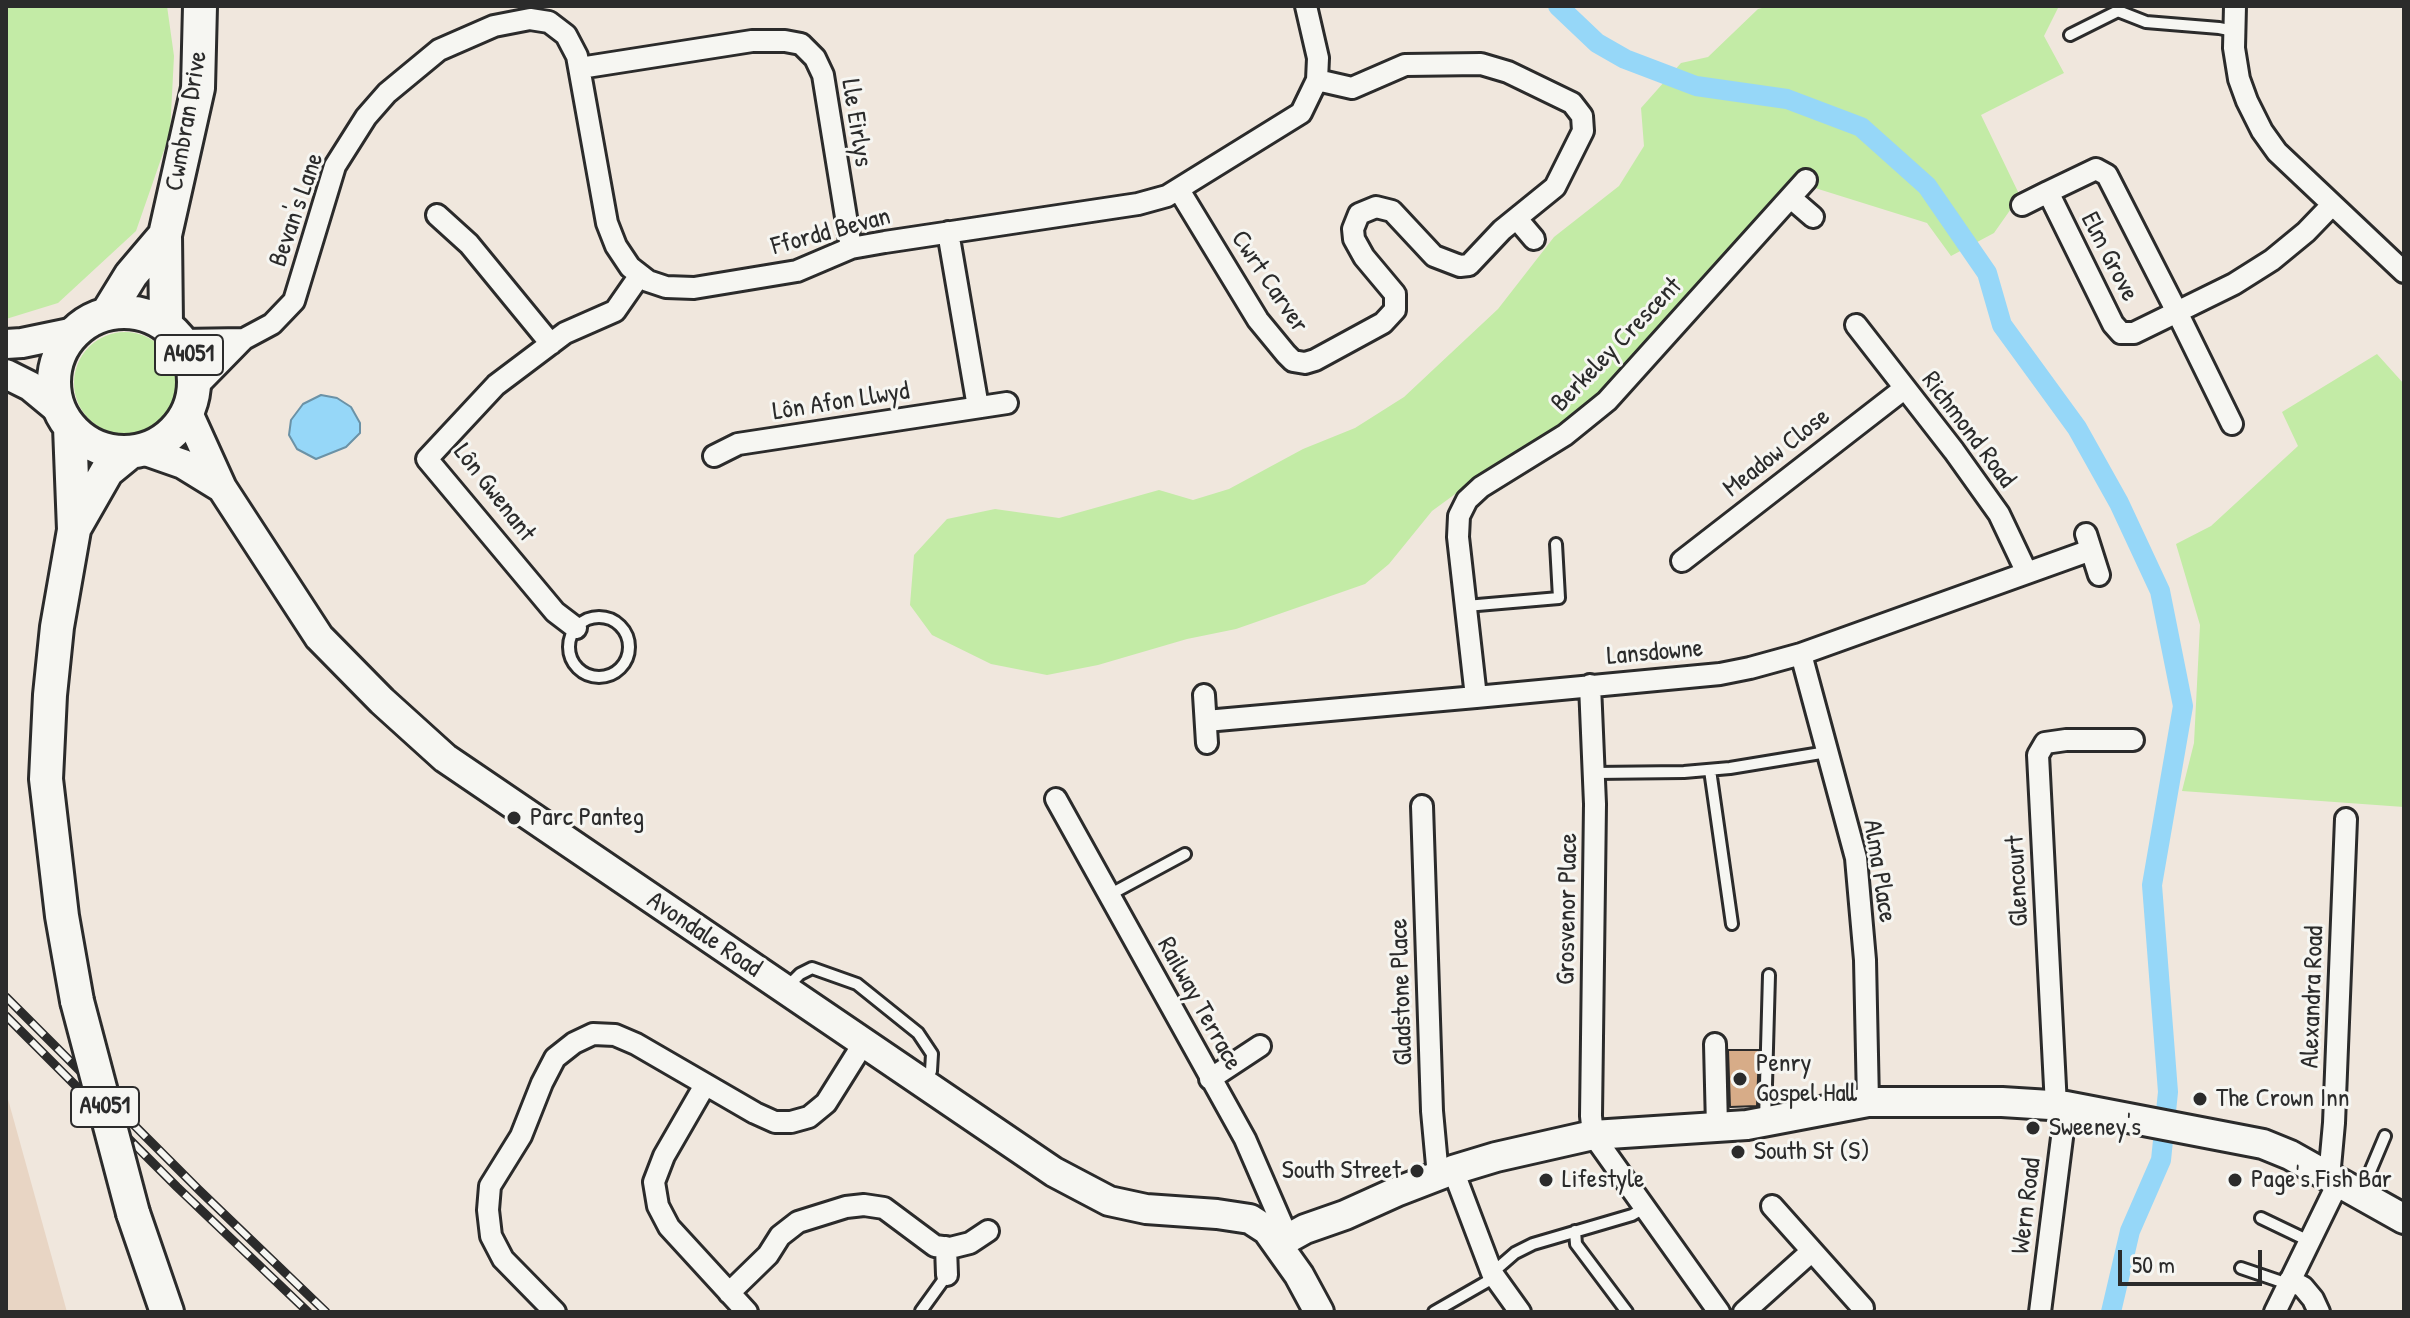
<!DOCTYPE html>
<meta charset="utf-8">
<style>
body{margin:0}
#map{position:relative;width:2410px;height:1318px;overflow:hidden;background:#f0e7dd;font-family:"Patrick Hand",sans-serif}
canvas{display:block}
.frame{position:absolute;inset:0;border:8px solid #2b2b2b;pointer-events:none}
.scale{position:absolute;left:2118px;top:1250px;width:144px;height:36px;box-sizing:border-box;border:4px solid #2b2b2b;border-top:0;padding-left:10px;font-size:24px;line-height:28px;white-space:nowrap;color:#2b2b2b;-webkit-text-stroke:6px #f6f6f2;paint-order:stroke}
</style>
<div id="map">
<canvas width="2410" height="1318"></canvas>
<div class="frame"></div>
<div class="scale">50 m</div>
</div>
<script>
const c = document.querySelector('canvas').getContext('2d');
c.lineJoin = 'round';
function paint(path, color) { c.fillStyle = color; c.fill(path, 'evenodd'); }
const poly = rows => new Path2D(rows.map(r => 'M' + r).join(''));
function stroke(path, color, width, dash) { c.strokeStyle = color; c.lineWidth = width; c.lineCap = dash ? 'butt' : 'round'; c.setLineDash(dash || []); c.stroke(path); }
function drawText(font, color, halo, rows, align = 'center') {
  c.font = font + ' "Patrick Hand",sans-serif'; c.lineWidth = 6; c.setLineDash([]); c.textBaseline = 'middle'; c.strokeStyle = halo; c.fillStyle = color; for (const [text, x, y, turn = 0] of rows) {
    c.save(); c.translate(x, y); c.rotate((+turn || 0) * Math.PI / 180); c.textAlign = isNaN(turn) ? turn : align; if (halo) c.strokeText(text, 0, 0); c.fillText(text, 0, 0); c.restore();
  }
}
paint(poly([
 [6,1092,67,1312,6,1312]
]), '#e8d5c4');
paint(poly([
 [6,6,167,6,174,56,170,133,136,231,58,303,6,319],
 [1770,6,2059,6,2044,36,2064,73,1981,115,2020,196,1994,233,1951,256,1927,223,1815,188,1783,196,1604,395,1552,433,1473,481,1432,511,1389,564,1365,584,1236,629,1187,639,1098,665,1047,675,991,664,932,635,910,605,914,555,947,519,995,509,1059,518,1159,490,1193,500,1229,489,1303,449,1355,428,1404,397,1498,309,1554,237,1619,186,1644,146,1641,108,1681,63,1708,57,1758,9],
 '74 383a51 51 0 1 1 102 0a51 51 0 1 1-102 0Z',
 [2377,354,2404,384,2404,807,2182,791,2194,743,2200,625,2176,544,2211,526,2298,446,2282,412]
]), '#c3eba6');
const water = poly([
 [321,395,337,398,351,407,360,423,360,433,346,447,316,459,297,449,289,435,291,420,303,404,321,395]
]);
paint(water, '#96d7f8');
stroke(water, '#6b92a6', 2);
stroke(poly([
 [1558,6,1597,43,1625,59,1696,86,1787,99,1861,127,1927,186,1987,273,2002,325,2077,428,2119,503,2160,591,2183,706,2152,885,2168,1092,2161,1160,2130,1231,2111,1312]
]), '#96d7f8', 20);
const building = poly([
 [1728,1050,1759,1050,1757,1106,1730,1107,1728,1050]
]);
paint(building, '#d7ac88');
stroke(building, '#2b2b2b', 2);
const lane = poly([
 [2070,35,2118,11,2146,22,2219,28,2234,31],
 [1466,606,1559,598,1556,544],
 '569 647a30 30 0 1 1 60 0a30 30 0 1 1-60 0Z',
 [1710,770,1732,924],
 [1594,773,1684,772,1730,768,1827,752],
 [1109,895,1185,854],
 [786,988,800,974,812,968,857,984,918,1033,932,1054,931,1071,923,1082],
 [1765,1121,1769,975],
 [2361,1193,2385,1136],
 [2261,1218,2309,1241],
 [1575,1231,1576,1244,1627,1312],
 [2241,1268,2288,1284],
 [1492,1273,1515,1253,1533,1244,1632,1215,1644,1208],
 [921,1311,947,1275],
 [1434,1312,1495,1277]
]);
const street = poly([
 [2235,6,2234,48,2239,79,2247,101,2262,131,2277,152,2404,272],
 [580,68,752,41,785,41,801,44,815,58,823,75,851,248],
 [1179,190,1258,320,1286,354,1293,361,1305,363,1315,360,1383,323,1395,310,1395,294,1364,257,1354,239,1353,229,1359,214,1376,207,1392,211,1434,256,1460,266,1469,265,1502,230,1555,187,1583,131,1582,116,1572,103,1508,72,1481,64,1405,65,1352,88,1317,80],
 [1791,198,1813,217],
 [2022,205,2048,192],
 [437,215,469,244,551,344],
 [1517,219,1534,239],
 [948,232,978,407],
 [1856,325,1954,451,1999,514,2027,573],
 [181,340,244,339],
 [195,389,244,339,272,324,294,301,335,166,366,117,387,93,439,50,494,26,530,19,549,22,566,35,577,56,607,223,616,246,630,267,648,281,666,287,694,288,797,271,851,248,885,242,1138,204,1167,196,1301,113,1317,80,1318,58,1306,6],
 [2232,424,2177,312,2107,175,2096,169,2048,192,2113,324,2121,333,2134,333,2177,312,2234,284,2272,260,2306,232,2332,205],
 [714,456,738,444,1007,403],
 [2086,534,2099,575],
 [1682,561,1905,388],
 [576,628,555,612,427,459,496,385,565,333,615,311,640,275],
 [1801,654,1856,858,1865,960,1868,1102],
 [1590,685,1595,804,1591,1116,1593,1135,1719,1312],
 [1204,695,1207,743],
 [1476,697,1458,537,1459,516,1467,500,1481,487,1565,435,1607,401,1806,180],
 [1206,721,1476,697,1720,674,1750,668,1801,654,2091,550],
 [1056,799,1245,1139,1288,1238],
 [1422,806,1432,1111,1438,1176],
 [1715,1044,1717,1127],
 [1210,1079,1260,1046],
 [705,1085,664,1156,654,1182,658,1206,669,1227,747,1312],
 [2056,1106,2038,755,2045,743,2066,740,2133,740],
 [1453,1170,1492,1273,1520,1312],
 [2327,1177,2330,1167,2334,1123,2346,819],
 [1772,1206,1863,1308],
 [946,1247,947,1275],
 [2290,1280,2303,1287,2313,1299,2319,1312],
 [729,1293,768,1255,780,1236,798,1222,846,1207,864,1205,884,1208,935,1246,950,1248,970,1243,988,1231],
 [555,1312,503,1259,491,1236,488,1210,490,1186,521,1136,542,1083,555,1058,574,1043,593,1034,615,1035,636,1044,755,1113,775,1122,791,1122,809,1117,826,1103,863,1044],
 [1744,1312,1812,1251],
 [2040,1312,2066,1106],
 [2275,1312,2338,1183]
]);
const secondary = poly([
 [6,344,22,343,75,332],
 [6,374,30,386,59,410],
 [188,413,222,488,319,637,382,701,445,758,1054,1172,1109,1201,1146,1209,1217,1214,1250,1219,1267,1230,1299,1275,1319,1312],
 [143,450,183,464,222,488],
 [1278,1244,1305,1229,1345,1215,1396,1192,1453,1170,1496,1157,1593,1135,1747,1125,1868,1102,2002,1102,2066,1106,2263,1144,2290,1155,2404,1219]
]);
const primary = poly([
 '54 382a70 70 0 1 1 140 0a70 70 0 1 1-140 0Z',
 [107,314,131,275,165,235],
 [166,325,165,235,198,88,200,6],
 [70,427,74,530,57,627,50,695,46,779,62,916,77,1001],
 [75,527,107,471,129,453],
 [133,1213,167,1312]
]);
stroke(lane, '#2b2b2b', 16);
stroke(street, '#2b2b2b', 26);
stroke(secondary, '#2b2b2b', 34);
stroke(primary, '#2b2b2b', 38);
stroke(lane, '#f6f6f2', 10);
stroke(street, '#f6f6f2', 20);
stroke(secondary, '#f6f6f2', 28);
stroke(primary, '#f6f6f2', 32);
const rail = poly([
 [6,997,199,1190,326,1312],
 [6,1016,177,1187,308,1312]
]);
stroke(rail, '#2b2b2b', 9);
stroke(rail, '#f6f6f2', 6, [18]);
const primaryBridge = poly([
 [77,1001,133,1213]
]);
stroke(primaryBridge, '#2b2b2b', 38, []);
stroke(primaryBridge, '#f6f6f2', 32);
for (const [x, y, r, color] of [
 [514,818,8,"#2b2b2b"],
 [1740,1079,8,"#2b2b2b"],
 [2200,1099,8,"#2b2b2b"],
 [2033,1128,8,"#2b2b2b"],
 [1738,1152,8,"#2b2b2b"],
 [1417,1171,8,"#2b2b2b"],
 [1546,1180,8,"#2b2b2b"],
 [2235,1180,8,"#2b2b2b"]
]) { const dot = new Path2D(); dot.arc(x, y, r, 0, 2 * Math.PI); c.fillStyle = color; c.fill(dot); stroke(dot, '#f6f6f2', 3); }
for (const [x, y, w] of [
 [189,355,68],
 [105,1107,68]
]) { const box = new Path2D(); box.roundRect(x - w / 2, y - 20, w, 40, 6); c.fillStyle = '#f6f6f2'; c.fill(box); stroke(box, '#2b2b2b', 2); }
drawText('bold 24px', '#2b2b2b', null, [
 ["A4051",189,355],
 ["A4051",105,1107]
]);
drawText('26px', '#2b2b2b', '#f6f6f2', [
 ["Cwmbran Drive",187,121,-80],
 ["Lle Eirlys",856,123,81],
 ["Bevan's Lane",297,210,-71],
 ["Ffordd Bevan",831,232,-15],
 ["Elm Grove",2109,257,63],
 ["Cwrt Carver",1269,282,56],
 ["Berkeley Crescent",1617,345,-46],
 ["Lôn Afon Llwyd",841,402,-9],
 ["Richmond Road",1968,430,53],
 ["Meadow Close",1777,453,-38],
 ["Lôn Gwenant",494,493,52],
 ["Lansdowne",1655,653,-5],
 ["Alma Place",1879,871,81],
 ["Glencourt",2018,881,-93],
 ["Grosvenor Place",1568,909,-89],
 ["Avondale Road",704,935,34],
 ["Gladstone Place",1402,992,-92],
 ["Alexandra Road",2313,997,-88],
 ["Railway Terrace",1199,1004,61],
 ["Wern Road",2027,1206,-83]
]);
drawText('26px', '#2b2b2b', '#f6f6f2', [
 ["Parc Panteg",530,818],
 ["Penry",1756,1064],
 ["Gospel Hall",1756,1094],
 ["The Crown Inn",2216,1099],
 ["Sweeney's",2049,1128],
 ["South St (S)",1754,1152],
 ["South Street",1401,1171,"right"],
 ["Lifestyle",1562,1180],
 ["Page's Fish Bar",2251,1180]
], 'left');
</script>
